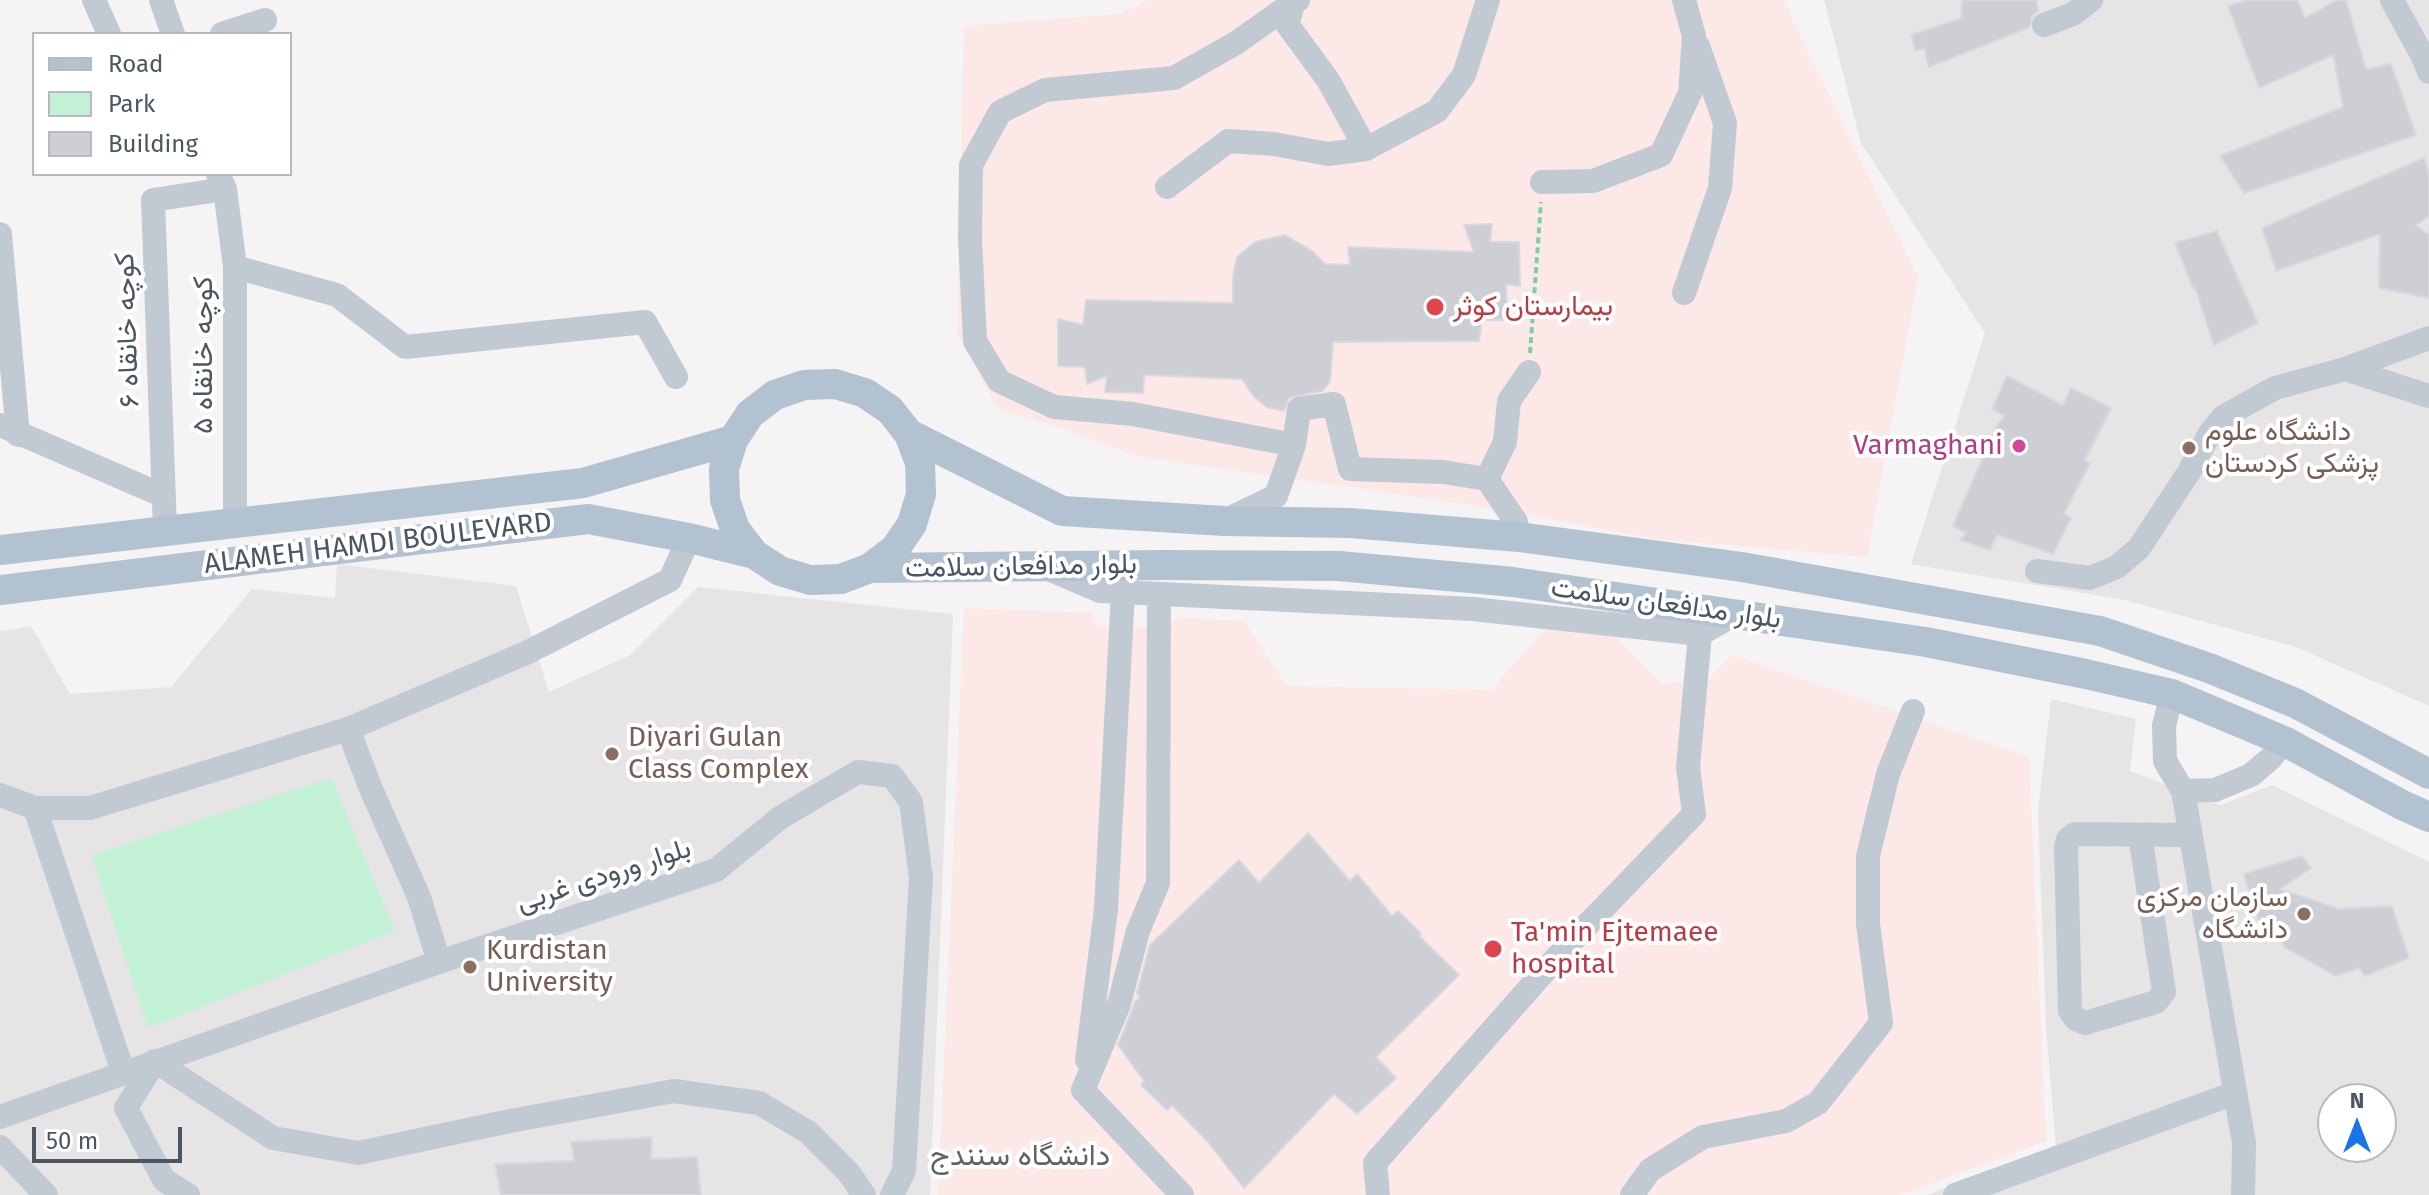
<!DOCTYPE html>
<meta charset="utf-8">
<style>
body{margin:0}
#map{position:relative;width:2429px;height:1195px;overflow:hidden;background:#f5f3f3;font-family:"Fira Sans",sans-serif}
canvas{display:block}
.legend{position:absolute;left:32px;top:32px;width:260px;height:144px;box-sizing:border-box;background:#fff;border:2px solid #b7bbc0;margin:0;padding:10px 14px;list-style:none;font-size:24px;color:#4a5661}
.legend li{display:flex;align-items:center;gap:16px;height:40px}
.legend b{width:40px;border:2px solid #b7bbc0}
.north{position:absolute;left:2317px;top:1083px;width:80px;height:80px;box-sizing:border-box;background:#fff;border:2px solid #b7bbc0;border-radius:50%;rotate:0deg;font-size:22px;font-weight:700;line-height:32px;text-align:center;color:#4a5661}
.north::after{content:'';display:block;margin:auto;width:28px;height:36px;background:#1a73e8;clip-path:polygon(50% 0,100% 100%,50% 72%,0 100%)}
.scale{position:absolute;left:32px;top:1127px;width:150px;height:36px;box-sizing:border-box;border:4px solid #4a5661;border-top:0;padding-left:10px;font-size:24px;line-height:28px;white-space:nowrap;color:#4a5661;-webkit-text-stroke:6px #fff;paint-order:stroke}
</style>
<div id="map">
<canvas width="2429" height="1195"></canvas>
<ul class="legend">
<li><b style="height:10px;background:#b3c2d1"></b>Road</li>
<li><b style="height:22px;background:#c3f1d5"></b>Park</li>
<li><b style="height:22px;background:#cdcfd5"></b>Building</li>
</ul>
<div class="north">N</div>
<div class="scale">50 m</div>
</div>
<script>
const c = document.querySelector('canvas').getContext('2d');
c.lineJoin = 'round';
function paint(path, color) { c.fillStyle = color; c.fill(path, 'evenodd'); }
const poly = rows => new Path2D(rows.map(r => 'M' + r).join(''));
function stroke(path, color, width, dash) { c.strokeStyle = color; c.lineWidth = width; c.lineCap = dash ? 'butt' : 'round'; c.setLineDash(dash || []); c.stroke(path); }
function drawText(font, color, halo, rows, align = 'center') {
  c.font = font + ' "Fira Sans",Vazirmatn,sans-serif'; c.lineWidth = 8; c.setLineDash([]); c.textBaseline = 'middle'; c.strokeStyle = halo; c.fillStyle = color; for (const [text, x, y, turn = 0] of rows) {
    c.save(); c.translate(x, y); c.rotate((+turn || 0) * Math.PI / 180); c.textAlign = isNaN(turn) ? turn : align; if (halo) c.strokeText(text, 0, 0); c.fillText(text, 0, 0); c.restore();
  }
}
paint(poly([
 [1824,0,2429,0,2429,706,2296,647,2125,600,1911,564,1985,333,1861,143],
 [337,564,516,586,549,692,630,655,698,587,953,614,930,1195,0,1195,0,631,31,626,70,694,171,687,252,589,335,598],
 [2051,699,2136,719,2130,771,2221,805,2272,785,2429,862,2429,1195,1927,1195,2056,1147,2046,1027,2038,811],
 [2333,1099,2381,1099,2381,1147,2333,1147]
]), '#e6e4e5');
paint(poly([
 [1148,0,1783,0,1918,278,1867,557,1656,539,1484,507,1135,456,1067,430,998,409,957,335,964,26,1119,14],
 [964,608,1092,613,1099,627,1166,628,1178,618,1244,621,1287,686,1491,690,1551,623,1603,625,1663,684,1710,678,1733,655,2029,757,2046,1141,1901,1195,938,1195]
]), '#fce8e6');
paint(poly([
 [331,778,395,931,148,1028,91,855]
]), '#c3f1d5');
const building = poly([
 [1962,0,2036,0,2038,11,2032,16,2030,27,1929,67,1924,48,1916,51,1911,35,1961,18,1962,0],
 [2247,0,2297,0,2305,18,2337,0,2346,0,2366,69,2391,64,2416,135,2244,193,2220,156,2343,107,2333,55,2259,88,2228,6,2247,0],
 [2424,158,2429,173,2429,216,2416,225,2429,235,2429,298,2379,288,2380,234,2276,271,2262,228,2424,158],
 [1492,224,1490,242,1519,242,1520,286,1506,284,1508,320,1482,320,1479,341,1333,342,1330,382,1322,391,1289,398,1284,411,1267,407,1254,397,1242,379,1144,375,1143,393,1105,392,1107,376,1087,384,1085,367,1058,366,1058,319,1083,325,1086,300,1233,303,1233,276,1237,257,1255,242,1285,235,1312,251,1325,264,1350,265,1348,247,1474,252,1464,225,1492,224],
 [2217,231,2258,323,2214,345,2195,287,2193,288,2175,243,2217,231],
 [2007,376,2063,405,2071,388,2111,408,2085,460,2090,463,2064,514,2071,518,2053,554,1997,535,1990,550,1960,540,1966,533,1953,526,1998,423,2005,416,1992,409,2007,376],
 [1308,833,1350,881,1357,874,1392,916,1398,911,1421,934,1419,936,1459,975,1376,1057,1396,1078,1357,1114,1334,1094,1244,1188,1208,1142,1172,1105,1167,1110,1141,1085,1144,1081,1118,1045,1135,1002,1140,997,1137,993,1150,945,1239,860,1259,883,1308,833],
 [2302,856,2311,868,2280,889,2339,909,2392,906,2409,958,2365,976,2359,968,2336,976,2284,947,2278,932,2262,932,2244,874,2302,856],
 [652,1137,651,1159,697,1157,701,1195,501,1195,495,1164,574,1161,571,1142,652,1137]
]);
paint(building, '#cdcfd5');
stroke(building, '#d7d9de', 2);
stroke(poly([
 [1530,353,1541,202]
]), '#7ad0a6', 4, [6, 4]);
stroke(poly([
 [94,0,109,34],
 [161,0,173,34],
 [1298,0,1294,2,1287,24,1328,80,1366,149],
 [2392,0,2422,55,2429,72],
 [1294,2,1236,43,1174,78,1045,90,1000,112,971,165,970,239,975,341,999,381,1054,407,1133,414,1294,445],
 [2044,25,2073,14,2091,0],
 [222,34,265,20],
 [218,174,225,189,235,267,235,522],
 [1542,182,1593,181,1661,155,1690,93,1694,36,1684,0],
 [1167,187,1228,141,1274,144,1328,154,1366,149,1437,111,1464,75,1488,0],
 [0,234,18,435],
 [235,267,337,295,405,347,645,322,676,377],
 [1684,293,1720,188,1725,123,1698,46],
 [2345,369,2429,396],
 [0,425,164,496],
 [1487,479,1505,442,1509,401,1529,372],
 [1226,520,1276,496,1294,445,1299,409,1334,404,1350,469,1443,472,1487,479,1516,522,1519,537],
 [165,530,153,200,225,189],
 [1046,568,1100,591,1473,609,1700,634,1735,614],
 [2037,571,2090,578,2117,567,2139,548,2189,472,2210,433,2223,417,2275,388,2345,369,2429,338],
 [2172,694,2164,726,2165,761,2183,791,2215,790,2251,775,2271,758,2284,741],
 [348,729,371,789,419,897,439,962],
 [2183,791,2244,1143,2243,1195],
 [0,795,35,808,90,808,348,729,526,653,670,580,689,538],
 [35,808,123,1072],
 [2140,835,2164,992,2156,1002,2085,1023,2076,1019,2070,1011,2066,847,2068,839,2075,834,2190,835],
 [1087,1060,1106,909,1123,592],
 [1083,1090,1119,1004,1138,931,1158,883,1159,594],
 [1083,1090,1182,1195],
 [0,1117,439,962,716,870,781,817,858,772,892,776,911,802,921,878,904,1171,892,1195],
 [0,1147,46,1195],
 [188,1195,164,1180,126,1108,155,1061,273,1138,358,1153,510,1121,674,1091,759,1103,808,1132,849,1173,864,1195],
 [1378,1195,1375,1163,1565,948,1694,814,1688,767,1700,634],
 [1632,1195,1650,1170,1703,1137,1786,1121,1818,1103,1881,1023,1868,924,1868,856,1888,774,1913,711],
 [1955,1195,2235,1093]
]), '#c1cad2', 24);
stroke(poly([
 [909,434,1062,511,1224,521,1350,523,1519,537,1742,567,2100,631,2209,668,2295,703,2429,774],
 [0,550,583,483,733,440],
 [870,568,1164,565,1339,566,1513,582,1926,642,2086,674,2172,694,2284,741,2402,805,2429,817],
 [0,590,588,519,689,538,754,554,780,571,810,580,841,579,870,568,895,549,912,524,921,494,920,463,909,434,890,410,865,393,835,384,804,385,775,395,750,414,733,440,724,469,725,500,735,529,754,554]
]), '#b3c2d1', 30);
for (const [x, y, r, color] of [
 [1435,307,10,"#e0444e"],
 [2019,446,8,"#d1479c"],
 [2189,448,8,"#8d6e63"],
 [612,754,8,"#8d6e63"],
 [2304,914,8,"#8d6e63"],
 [1493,949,10,"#e0444e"],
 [470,967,8,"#8d6e63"]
]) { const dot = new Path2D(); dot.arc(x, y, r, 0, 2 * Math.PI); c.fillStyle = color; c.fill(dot); stroke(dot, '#fff', 3); }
drawText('28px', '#be3a42', '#fff', [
 ["بیمارستان کوثر",1453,307],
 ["Ta'min Ejtemaee",1511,933],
 ["hospital",1511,965]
], 'left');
drawText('28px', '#4a5661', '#fff', [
 ["کوچه خانقاه ۶",128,330,-92],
 ["کوچه خانقاه ۵",204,355,-90],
 ["ALAMEH HAMDI BOULEVARD",378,544,-7],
 ["بلوار مدافعان سلامت",1021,567,-1],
 ["بلوار مدافعان سلامت",1666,604,8],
 ["بلوار ورودی غربی",604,876,-18]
]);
drawText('28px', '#785e54', '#fff', [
 ["دانشگاه علوم",2205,432],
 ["پزشکی کردستان",2205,464],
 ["Diyari Gulan",628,738],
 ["Class Complex",628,770],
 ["سازمان مرکزی",2288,898,"right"],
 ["دانشگاه",2288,930,"right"],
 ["Kurdistan",486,951],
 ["University",486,983]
], 'left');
drawText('28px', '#b23c85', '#fff', [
 ["Varmaghani",2003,446]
], 'right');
drawText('30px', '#5f6368', '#fff', [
 ["دانشگاه سنندج",1020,1157]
]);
</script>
